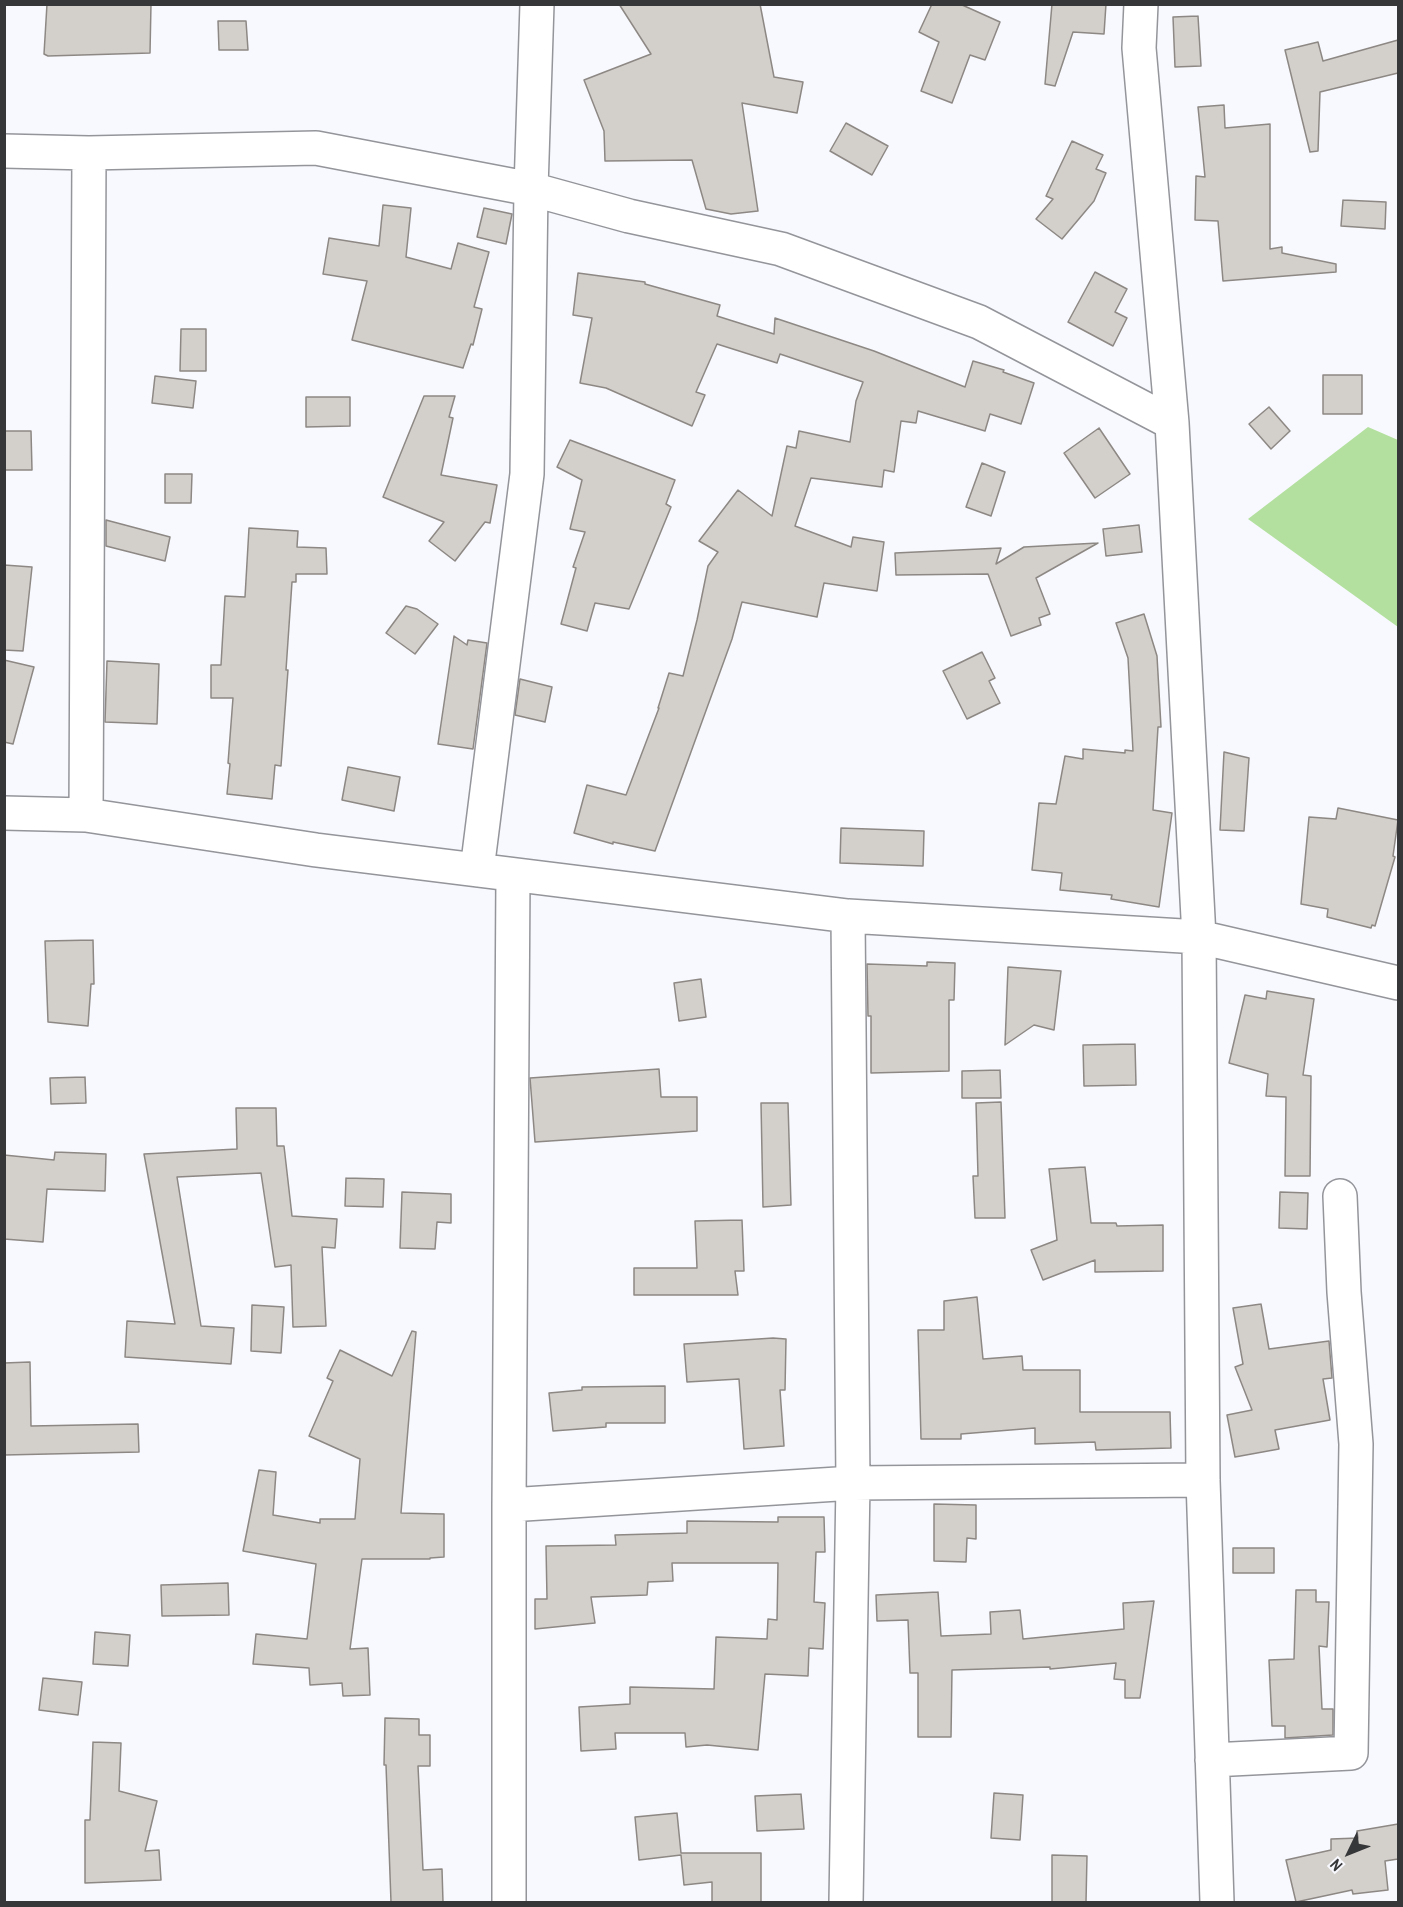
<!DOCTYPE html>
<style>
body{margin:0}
#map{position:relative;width:1403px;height:1907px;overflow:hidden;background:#f8f9fe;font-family:"Archivo Narrow",sans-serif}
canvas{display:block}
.frame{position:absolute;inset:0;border:6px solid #363739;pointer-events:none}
.north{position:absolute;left:1319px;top:1823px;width:60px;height:60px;-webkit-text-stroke:4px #f8f9fe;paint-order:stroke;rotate:227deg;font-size:16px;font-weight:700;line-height:24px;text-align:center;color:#363739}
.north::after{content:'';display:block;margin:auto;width:21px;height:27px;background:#363739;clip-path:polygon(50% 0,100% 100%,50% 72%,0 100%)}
</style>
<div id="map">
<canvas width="1403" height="1907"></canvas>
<div class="frame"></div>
<div class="north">N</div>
</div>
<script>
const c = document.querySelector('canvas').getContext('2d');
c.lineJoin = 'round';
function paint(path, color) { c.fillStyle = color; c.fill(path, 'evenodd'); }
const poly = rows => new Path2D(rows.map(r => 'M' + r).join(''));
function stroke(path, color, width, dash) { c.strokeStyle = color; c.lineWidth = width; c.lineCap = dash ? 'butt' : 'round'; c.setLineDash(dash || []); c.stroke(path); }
paint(poly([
 [1368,427,1398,440,1398,627,1248,519]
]), '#b3e09e');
const building = poly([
 [47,4,151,4,150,53,48,56,44,54,47,4],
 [619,4,760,4,774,77,803,82,797,113,742,103,758,211,731,214,706,209,692,160,605,161,604,131,584,80,651,54,619,4],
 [932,4,960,4,1000,22,985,60,970,55,952,103,921,91,939,42,919,32,932,4],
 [1052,4,1106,4,1104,34,1073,32,1055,86,1045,84,1052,4],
 [1198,16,1201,66,1175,67,1173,17,1198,16],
 [218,21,246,21,248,50,219,50,218,21],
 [1398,40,1398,73,1320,92,1318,151,1310,152,1285,50,1318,42,1323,61,1398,40],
 [1224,105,1225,128,1270,124,1270,249,1282,247,1282,253,1336,264,1336,272,1223,281,1218,221,1195,220,1196,176,1205,177,1198,107,1224,105],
 [846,123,888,146,872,175,830,151,846,123],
 [1072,141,1103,155,1096,169,1106,173,1094,201,1062,239,1036,219,1053,199,1046,196,1072,141],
 [1343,200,1386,202,1385,229,1341,226,1343,200],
 [383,205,411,208,406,257,451,269,458,243,489,252,474,307,482,309,473,345,471,344,463,368,352,340,367,281,323,274,329,238,379,246,383,205],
 [484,208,512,214,506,244,477,237,484,208],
 [1095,272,1127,289,1115,312,1127,318,1113,346,1068,322,1095,272],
 [578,273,645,282,645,284,720,305,717,316,774,334,775,318,874,351,965,387,973,361,1004,370,1003,372,1034,383,1021,424,990,414,985,431,918,411,916,423,901,421,894,472,884,470,882,487,811,478,795,526,851,547,853,537,884,542,877,591,824,583,817,617,742,602,732,639,655,851,613,842,613,844,574,833,587,785,626,795,659,708,658,708,669,673,683,676,697,620,708,566,718,552,699,541,738,490,772,516,787,446,796,448,799,431,850,442,856,401,863,382,780,354,777,363,717,344,696,392,705,395,692,426,606,388,580,383,592,318,573,315,578,273],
 [181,329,206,329,206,371,180,371,181,329],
 [1323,375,1362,375,1362,414,1323,414,1323,375],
 [155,376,196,381,193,408,152,403,155,376],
 [424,396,455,396,449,417,453,418,441,475,497,485,490,523,485,522,455,561,429,541,444,522,383,497,424,396],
 [306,397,350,397,350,426,306,427,306,397],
 [1269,407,1290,431,1271,449,1249,424,1269,407],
 [1099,428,1130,474,1095,498,1064,453,1099,428],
 [4,431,31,431,32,470,4,470,4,431],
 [570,440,675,480,666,504,671,507,629,609,595,603,587,631,561,624,576,568,573,567,585,532,570,529,582,480,557,467,570,440],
 [982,463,1005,472,991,516,966,507,982,463],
 [165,474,192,474,191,503,165,503,165,474],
 [106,520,170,537,165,561,106,546,106,520],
 [1139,525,1142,552,1106,556,1103,529,1139,525],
 [249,528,298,531,297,547,326,548,327,574,296,574,296,582,292,582,286,670,288,670,281,766,275,765,272,799,227,794,230,764,228,763,233,698,211,698,211,665,221,665,225,596,245,597,249,528],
 [1098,543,1036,578,1050,614,1039,618,1041,625,1011,636,988,574,896,575,895,553,1001,548,996,564,1024,547,1098,543],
 [4,565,32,567,23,651,4,650,4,565],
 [406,606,417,609,438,624,415,654,386,633,406,606],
 [1144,614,1157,656,1161,727,1158,727,1153,810,1172,813,1159,907,1111,899,1112,895,1060,890,1062,873,1032,870,1039,803,1056,804,1065,756,1083,759,1083,749,1125,753,1125,750,1133,751,1128,658,1116,623,1144,614],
 [454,636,467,645,468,640,487,643,473,749,438,744,454,636],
 [982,652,995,678,989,681,1000,703,967,719,943,671,982,652],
 [4,660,34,667,13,744,4,742,4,660],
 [107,661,159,664,157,724,105,722,107,661],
 [520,679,552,687,545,722,515,715,520,679],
 [1224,752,1249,758,1244,831,1220,830,1224,752],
 [348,767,400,777,394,811,342,800,348,767],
 [1338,808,1398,820,1393,856,1395,857,1375,926,1372,925,1371,928,1327,917,1328,909,1301,904,1309,817,1336,819,1338,808],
 [841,828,924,831,923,866,840,863,841,828],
 [93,940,94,984,91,984,88,1026,48,1022,45,941,93,940],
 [927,962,955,963,954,1000,949,1000,949,1071,871,1073,871,1016,868,1016,867,964,927,966,927,962],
 [1008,967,1061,971,1054,1030,1034,1025,1005,1045,1008,967],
 [701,979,706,1017,679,1021,674,983,701,979],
 [1267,991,1314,999,1303,1075,1311,1076,1310,1176,1285,1176,1286,1097,1266,1096,1268,1074,1229,1063,1245,995,1266,999,1267,991],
 [1135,1044,1136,1085,1084,1086,1083,1045,1135,1044],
 [659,1069,661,1097,697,1097,697,1131,535,1142,530,1078,659,1069],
 [1000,1070,1001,1098,962,1098,962,1071,1000,1070],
 [85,1077,86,1103,51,1104,50,1078,85,1077],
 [1001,1102,1005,1218,975,1218,973,1176,978,1176,976,1103,1001,1102],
 [761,1103,788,1103,791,1205,763,1207,761,1103],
 [236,1108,276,1108,277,1146,284,1146,292,1216,337,1219,335,1248,322,1247,326,1326,293,1327,291,1265,275,1267,261,1173,177,1177,201,1326,234,1328,231,1364,125,1357,127,1321,175,1324,144,1154,237,1149,236,1108],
 [55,1152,106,1154,105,1191,47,1189,43,1242,4,1239,4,1155,54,1160,55,1152],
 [1085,1167,1091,1223,1116,1223,1117,1226,1163,1225,1163,1271,1095,1272,1095,1260,1043,1280,1031,1250,1057,1240,1049,1169,1085,1167],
 [346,1178,384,1179,383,1207,345,1206,346,1178],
 [402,1192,451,1194,451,1223,437,1222,435,1249,400,1248,402,1192],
 [1280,1192,1308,1193,1307,1229,1279,1228,1280,1192],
 [742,1220,744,1271,735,1271,738,1295,634,1295,634,1268,697,1268,695,1221,742,1220],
 [977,1297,983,1359,1022,1356,1023,1370,1080,1370,1080,1412,1170,1412,1171,1448,1096,1450,1095,1442,1035,1444,1035,1428,961,1434,961,1439,921,1439,918,1330,944,1330,944,1301,977,1297],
 [1261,1304,1269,1349,1329,1341,1332,1378,1323,1379,1330,1420,1275,1430,1279,1449,1235,1457,1227,1415,1252,1410,1235,1367,1243,1364,1233,1308,1261,1304],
 [252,1305,284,1307,281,1353,251,1351,252,1305],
 [412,1331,416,1332,401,1513,444,1514,444,1557,430,1558,430,1559,362,1559,350,1649,368,1648,370,1695,343,1696,342,1683,310,1685,309,1668,253,1664,256,1634,307,1639,316,1564,243,1551,259,1470,276,1472,273,1515,320,1523,320,1519,355,1519,360,1459,309,1436,333,1381,327,1378,340,1350,392,1376,412,1331],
 [773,1338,786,1339,785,1390,780,1390,784,1446,744,1449,739,1379,687,1382,684,1344,773,1338],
 [30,1362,31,1426,138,1424,139,1452,4,1455,4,1363,30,1362],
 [665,1386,665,1423,606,1423,606,1427,553,1431,549,1393,582,1390,582,1387,665,1386],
 [934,1504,976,1505,976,1539,967,1538,966,1562,934,1561,934,1504],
 [778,1517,824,1517,825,1552,816,1552,814,1602,825,1603,823,1649,809,1648,808,1676,765,1674,758,1750,707,1745,686,1747,685,1733,615,1733,616,1749,581,1751,579,1707,630,1704,630,1687,714,1689,716,1637,767,1639,768,1619,777,1620,778,1563,672,1563,673,1581,648,1582,647,1595,591,1597,595,1623,535,1629,535,1599,547,1599,546,1546,616,1545,615,1535,687,1533,687,1521,778,1522,778,1517],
 [1233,1548,1274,1548,1274,1573,1233,1573,1233,1548],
 [228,1583,229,1615,162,1616,161,1585,228,1583],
 [1296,1590,1316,1590,1316,1602,1329,1602,1327,1647,1319,1646,1322,1709,1333,1709,1333,1735,1285,1738,1285,1726,1272,1726,1269,1660,1294,1659,1296,1590],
 [938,1592,941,1636,991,1634,990,1612,1020,1610,1023,1639,1124,1629,1123,1603,1154,1601,1140,1698,1125,1698,1125,1680,1114,1679,1116,1663,1050,1669,1050,1667,952,1670,951,1737,918,1737,918,1673,910,1673,908,1620,877,1621,876,1595,938,1592],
 [95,1632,130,1635,128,1666,93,1664,95,1632],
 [43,1678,82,1682,78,1715,39,1710,43,1678],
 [385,1718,419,1719,419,1735,430,1735,430,1766,418,1766,423,1870,442,1869,443,1902,391,1902,386,1765,384,1765,385,1718],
 [93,1742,121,1743,119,1791,157,1801,145,1851,159,1850,161,1880,85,1883,85,1820,90,1820,93,1742],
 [994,1793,1023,1795,1020,1840,991,1838,994,1793],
 [801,1794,804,1829,757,1831,755,1796,801,1794],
 [677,1813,681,1853,761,1853,761,1902,712,1902,712,1882,684,1885,681,1855,639,1860,635,1817,677,1813],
 [1398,1824,1398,1859,1385,1861,1388,1890,1353,1894,1352,1890,1296,1902,1286,1860,1331,1850,1331,1839,1358,1838,1357,1831,1398,1824],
 [1052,1855,1087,1856,1086,1902,1052,1902,1052,1855]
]);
paint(building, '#d3cfca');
stroke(building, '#8d8884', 1.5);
const street = poly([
 [1141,4,1139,48,1172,423,1199,937,1203,1480,1217,1902],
 [4,151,89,153,316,148,531,189,629,216,781,249,979,322,1172,423],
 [4,813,86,815,316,850,848,916,1199,937,1398,983],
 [86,815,89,153],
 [477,870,527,474,531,189,537,4],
 [509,1505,853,1483,1203,1480],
 [1212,1760,1351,1753,1356,1444,1344,1292,1340,1196],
 [509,1902,509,1505,513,875],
 [846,1902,853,1483,848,916]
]);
stroke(street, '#94959b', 36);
stroke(street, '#fff', 33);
</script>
